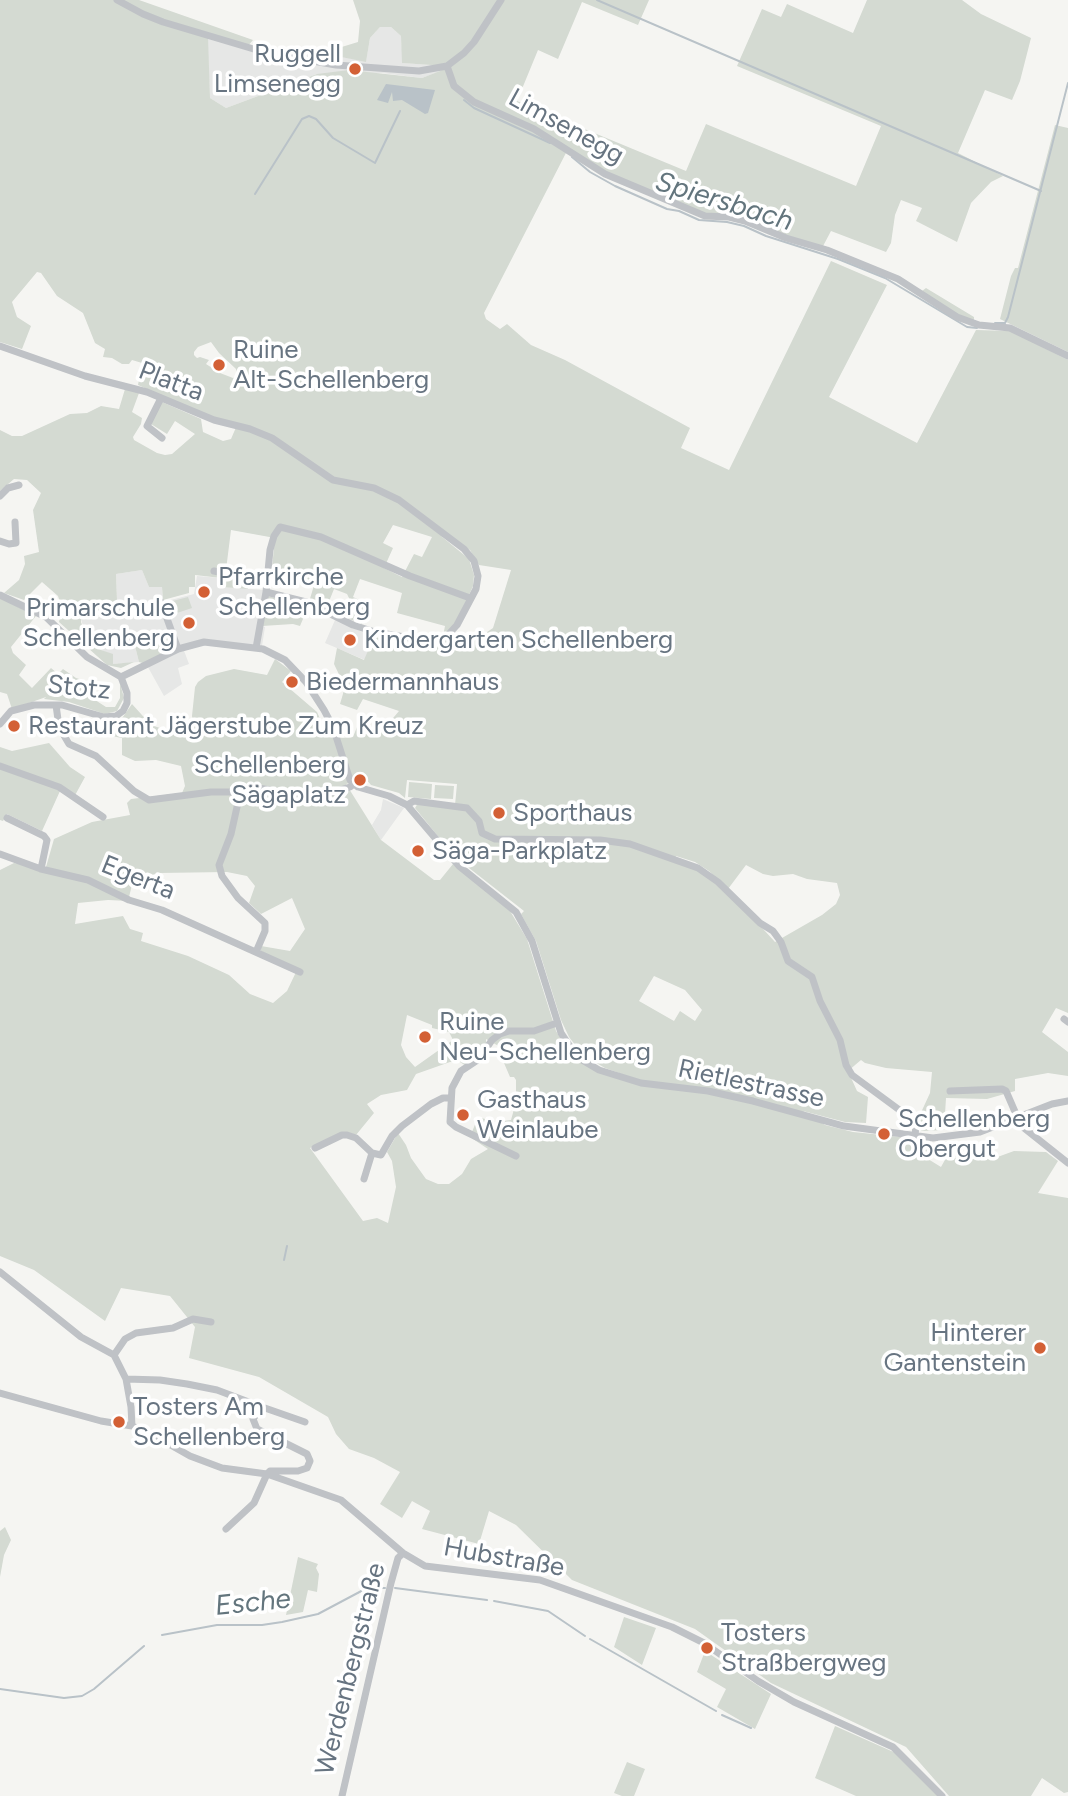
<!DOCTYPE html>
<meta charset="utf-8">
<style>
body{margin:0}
canvas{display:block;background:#f5f5f2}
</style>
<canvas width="1068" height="1796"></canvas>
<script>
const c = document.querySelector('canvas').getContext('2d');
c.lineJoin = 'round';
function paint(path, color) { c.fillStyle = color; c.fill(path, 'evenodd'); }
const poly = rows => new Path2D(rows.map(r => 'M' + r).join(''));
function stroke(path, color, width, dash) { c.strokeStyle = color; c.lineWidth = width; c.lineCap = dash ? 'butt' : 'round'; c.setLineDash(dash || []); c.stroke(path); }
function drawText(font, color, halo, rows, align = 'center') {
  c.font = font + ' Figtree,sans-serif'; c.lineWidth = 7; c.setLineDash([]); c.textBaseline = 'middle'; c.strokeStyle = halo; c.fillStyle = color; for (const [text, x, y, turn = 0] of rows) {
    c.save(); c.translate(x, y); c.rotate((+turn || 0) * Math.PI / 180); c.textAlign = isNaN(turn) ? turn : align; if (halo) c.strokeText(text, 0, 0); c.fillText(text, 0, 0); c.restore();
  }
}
paint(poly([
 [380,27,391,27,401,36,403,63,447,66,441,71,422,78,382,73,317,74,226,108,210,98,207,37,247,47,308,54,322,53,366,61,370,38],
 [142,570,149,587,162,587,163,602,194,594,197,576,221,578,222,587,264,590,262,626,265,627,262,646,220,643,183,648,189,664,178,668,182,684,164,696,134,642,139,662,113,664,113,655,101,650,87,639,81,619,110,615,111,603,117,599,116,574],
 [335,620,374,637,365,660,325,643],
 [383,799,404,808,381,840,372,825,381,810]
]), '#e6e7e6');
paint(poly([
 [0,0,139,0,253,40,247,47,208,37,210,98,226,108,317,74,349,70,422,78,440,71,446,66,402,63,401,36,391,27,380,27,370,38,366,62,322,53,358,42,360,21,353,0,649,0,638,25,582,2,558,59,538,50,517,101,686,171,706,124,856,186,881,126,737,66,762,9,781,17,787,4,853,33,867,0,962,0,981,14,1031,38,1020,81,1012,100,985,90,958,153,1003,176,991,182,971,203,957,242,916,221,922,208,901,200,895,215,891,243,886,252,831,231,822,248,745,221,705,216,593,168,568,149,484,313,486,319,500,329,507,324,531,345,565,360,690,428,681,448,729,470,831,261,887,285,829,397,917,443,976,330,1011,331,1068,360,1068,1013,1056,1008,1042,1032,1068,1052,1068,1076,1048,1073,1015,1079,1015,1091,987,1099,946,1098,944,1130,921,1131,918,1119,930,1093,932,1072,886,1068,865,1063,861,1060,848,1071,857,1091,868,1097,866,1123,845,1122,803,1111,825,1125,853,1132,931,1140,931,1156,928,1159,941,1167,946,1158,992,1159,1014,1151,1046,1152,1058,1161,1038,1193,1068,1198,1068,1792,1064,1793,1042,1778,1031,1796,949,1796,906,1747,771,1683,695,1629,572,1580,516,1525,489,1511,479,1544,422,1529,430,1511,412,1501,402,1518,380,1504,400,1472,374,1458,349,1449,336,1434,328,1417,259,1377,189,1358,195,1327,170,1296,121,1288,105,1321,34,1270,0,1256,0,870,14,863,46,867,54,839,92,822,130,815,127,803,131,799,182,793,185,786,181,766,156,760,135,761,122,755,122,738,96,733,99,727,113,731,132,704,151,725,172,732,182,732,194,729,192,716,195,687,198,682,206,676,234,669,267,675,275,659,291,671,282,682,317,712,326,732,343,738,353,737,359,722,383,730,399,711,363,699,357,710,340,704,345,687,334,664,337,648,364,660,374,637,425,646,437,645,451,638,454,644,484,634,493,628,511,570,479,565,470,550,441,536,469,559,474,575,473,586,463,608,455,624,443,636,445,626,397,613,402,593,360,579,353,597,368,604,362,624,344,617,350,600,347,594,334,589,326,609,309,602,315,582,272,568,275,538,231,530,226,570,249,574,248,589,221,587,221,578,195,575,195,587,189,587,189,593,163,600,162,587,149,587,142,570,116,574,117,600,111,603,110,615,89,616,81,619,81,622,87,639,101,650,113,654,113,664,134,662,121,668,107,665,59,622,62,608,58,596,42,582,24,600,4,593,19,580,25,564,24,556,39,552,33,510,41,493,27,480,14,479,0,491,0,430,12,436,22,436,70,414,87,413,101,406,119,409,125,389,139,393,132,412,142,418,141,424,133,437,134,440,157,453,165,455,172,454,195,434,175,421,167,434,151,424,162,402,201,419,203,432,223,441,231,439,237,425,204,414,138,385,142,363,132,360,129,364,122,364,112,358,103,357,105,349,95,343,83,313,57,296,41,273,37,272,12,302,17,317,31,326,22,349,0,342],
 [211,342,219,353,236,369,237,376,233,378,220,373,206,364,209,360,200,357,197,358,194,355,194,352,198,347],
 [393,525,432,537,422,557,414,554,402,577,384,568,393,548,383,543],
 [366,779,371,785,399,793,405,798,407,780,457,784,455,805,418,803,415,808,455,857,524,911,521,914,536,941,561,1020,569,1037,583,1055,605,1068,636,1079,595,1071,570,1054,556,1031,527,939,510,911,453,864,440,880,434,880,381,840,346,784],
 [676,856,695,862,709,871,728,889,746,865,763,874,773,876,793,874,807,879,837,883,840,895,836,904,822,915,775,942,733,896,695,869,675,862],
 [227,872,247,876,255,886,249,903,261,914,292,898,305,929,290,951,261,946,261,951,297,970,287,991,273,1003,250,994,229,975,188,956,141,941,143,933,130,929,123,916,75,924,78,903,108,900,128,901,133,881,158,873],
 [654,976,685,990,702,1010,695,1021,680,1011,674,1021,639,1001],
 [407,1015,432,1025,432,1028,449,1032,453,1040,415,1067,406,1057,401,1045],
 [486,1039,504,1049,508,1061,504,1063,510,1077,514,1077,516,1080,516,1102,511,1120,496,1122,478,1117,470,1137,488,1149,471,1159,462,1174,449,1184,438,1184,426,1179,411,1158,406,1145,398,1133,387,1152,392,1161,396,1187,388,1223,377,1218,363,1221,310,1148,347,1132,356,1135,374,1113,367,1104,381,1095,407,1090,416,1074,450,1062,460,1062,466,1066,481,1054,486,1046],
 [1055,125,1068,128,1068,352,1000,319,1011,276,1015,268,1018,268],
 [926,288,974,317,974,321,958,315,922,291],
 [268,596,308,607,300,626,293,624,262,626],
 [188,597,192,608,174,614,169,602],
 [0,598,36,616,11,647,13,653,26,665,19,675,32,688,51,668,58,674,63,669,76,678,96,684,89,696,106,707,115,707,120,698,120,683,124,698,117,711,105,714,69,702,44,699,46,697,12,709,7,694,0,692],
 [169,630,176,648,146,664,139,662,134,642],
 [49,743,70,767,85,777,73,799,60,791,42,831,7,814,3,821,0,820,0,747,12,751],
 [409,782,432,784,431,799,408,797],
 [435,785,454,786,453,799,434,798],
 [5,1527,11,1540,4,1555,0,1577,0,1531],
 [298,1557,318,1564,316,1568,319,1574,317,1592,308,1590,303,1612,286,1615],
 [624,1617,656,1628,642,1665,614,1647],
 [705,1651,771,1694,755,1729,717,1707,726,1689,697,1672],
 [835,1726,898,1754,938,1796,856,1796,815,1778],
 [627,1762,645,1769,634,1796,622,1796,614,1793]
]), '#d4dad2');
paint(poly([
 [386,84,435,90,428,113,425,114,402,100,393,101,392,92,388,103,377,100]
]), '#b9c2c8');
stroke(poly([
 [597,0,1041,191],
 [464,100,474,108,550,143],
 [572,157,590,172,615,186,667,209,679,211,699,220,727,222,744,226,766,236,838,259,885,278,967,327,977,328],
 [255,194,302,119,309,116,316,119,333,138,375,163,400,111],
 [995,323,1005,323,1008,317,1068,83],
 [284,1260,287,1246],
 [395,1588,487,1600],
 [494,1601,548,1611,585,1636],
 [162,1635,217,1625,262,1625,282,1622,318,1614,367,1588,385,1588],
 [590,1639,716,1711],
 [0,1689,64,1698,82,1696,94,1689,144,1646],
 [722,1715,751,1728]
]), '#b9c2c8', 2);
stroke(poly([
 [117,0,143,14,163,22,267,53,336,65,419,71,447,66,464,53,474,42,501,0],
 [447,66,454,86,474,102,534,129,605,174,705,216,729,217,745,221,786,238,827,250,898,279,957,317,979,325,1010,328,1068,356],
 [0,346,85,376,147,392,214,420,250,429,272,438,333,480,374,488,399,500,464,549,474,561,478,576,476,589,457,625,447,636,434,642,375,632,353,625,306,602,266,592],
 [161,398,147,426,162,438],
 [0,496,8,488,19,485],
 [0,541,9,544,16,543,15,522],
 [214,571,267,582],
 [0,595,46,617,87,657,121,677],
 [161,602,178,649],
 [256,648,266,592,270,550,274,536,280,527,321,537,410,576,470,598],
 [121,677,178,649,204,642,263,649,285,660,306,682,324,710,333,727,350,780,358,787,389,796,407,805,459,866,516,912,532,941,561,1033,577,1057,599,1070,641,1083,708,1091,753,1101,844,1126,933,1138,980,1132,1052,1104,1068,1101],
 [56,705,59,727,69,744,96,756,134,791,149,800,211,792,235,792,253,787,286,793,331,793,350,787,354,784],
 [0,724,11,711,34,705,62,705,104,717,116,716,123,711,127,703,127,693,121,677],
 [0,766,59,787,103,817],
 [241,789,231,834,219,865,222,876,238,898,265,923,265,931,256,952],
 [407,805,414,801,467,808,479,821,482,833,495,839,600,840,630,844,698,868,718,882,760,923,773,931,781,942,788,961,812,977,820,1001,840,1040,846,1065,852,1075,913,1120,916,1125,915,1136],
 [7,818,44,836,47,840,41,869],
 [0,854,41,869,88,880,129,900,162,910,300,972],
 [1064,1019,1068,1022],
 [950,1091,1002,1089,1006,1091,1019,1121,1024,1128,1068,1163],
 [315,1148,342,1135,347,1135,356,1138,372,1153,381,1155,392,1136,402,1126,431,1104,443,1098,450,1098],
 [516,1156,456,1127,450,1122,452,1088,461,1071,479,1059,492,1040,500,1034,509,1031,534,1031,557,1023],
 [364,1179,372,1153],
 [0,1272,81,1337,114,1355,126,1379,131,1407,132,1426],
 [114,1355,125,1339,136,1333,173,1328,193,1319,211,1322],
 [126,1379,160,1380,187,1384,217,1390,262,1407],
 [0,1393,101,1421,132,1426,146,1431,190,1456,222,1468,267,1474,341,1500,403,1553,425,1566,540,1580,672,1627,704,1643,758,1681,794,1702,893,1747,942,1796],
 [226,1529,254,1503,267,1474,270,1471,298,1471,307,1468,310,1461,307,1454,257,1429,253,1419,258,1412,262,1407,305,1422],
 [342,1796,391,1583,398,1558,403,1553]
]), '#bfc2c6', 7);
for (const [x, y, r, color] of [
 [355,69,7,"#d36035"],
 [219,365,7,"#d36035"],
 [204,592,7,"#d36035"],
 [189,623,7,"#d36035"],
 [350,640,7,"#d36035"],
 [292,682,7,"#d36035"],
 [14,726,7,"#d36035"],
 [360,780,7,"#d36035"],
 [499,813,7,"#d36035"],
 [418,851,7,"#d36035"],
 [425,1037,7,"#d36035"],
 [463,1115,7,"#d36035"],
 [884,1134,7,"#d36035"],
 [1040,1348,7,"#d36035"],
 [119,1422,7,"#d36035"],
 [707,1648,7,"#d36035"]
]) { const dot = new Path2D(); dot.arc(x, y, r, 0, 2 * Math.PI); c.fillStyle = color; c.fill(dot); stroke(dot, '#fff', 2.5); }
drawText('26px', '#677481', '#fff', [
 ["Ruggell",341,54,"right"],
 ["Limsenegg",341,84,"right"],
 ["Ruine",233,350],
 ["Alt-Schellenberg",233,380],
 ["Pfarrkirche",218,577],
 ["Schellenberg",218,607],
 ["Primarschule",175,608,"right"],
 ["Schellenberg",175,638,"right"],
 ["Kindergarten Schellenberg",364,640],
 ["Biedermannhaus",306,682],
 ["Restaurant Jägerstube Zum Kreuz",28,726],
 ["Schellenberg",346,765,"right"],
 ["Sägaplatz",346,795,"right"],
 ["Sporthaus",513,813],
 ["Säga-Parkplatz",432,851],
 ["Ruine",439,1022],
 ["Neu-Schellenberg",439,1052],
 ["Gasthaus",477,1100],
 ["Weinlaube",477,1130],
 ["Schellenberg",898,1119],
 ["Obergut",898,1149],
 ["Hinterer",1026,1333,"right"],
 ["Gantenstein",1026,1363,"right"],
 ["Tosters Am",133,1407],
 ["Schellenberg",133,1437],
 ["Tosters",721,1633],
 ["Straßbergweg",721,1663]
], 'left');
drawText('26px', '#677481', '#fff', [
 ["Limsenegg",566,127,29],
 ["Platta",171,382,21],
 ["Stotz",79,688,6],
 ["Egerta",138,878,22],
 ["Rietlestrasse",751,1084,12],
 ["Hubstraße",504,1558,10],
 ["Werdenbergstraße",351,1669,-76]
]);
drawText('italic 28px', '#63757d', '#fff', [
 ["Spiersbach",724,202,17],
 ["Esche",253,1603,-6]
]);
</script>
